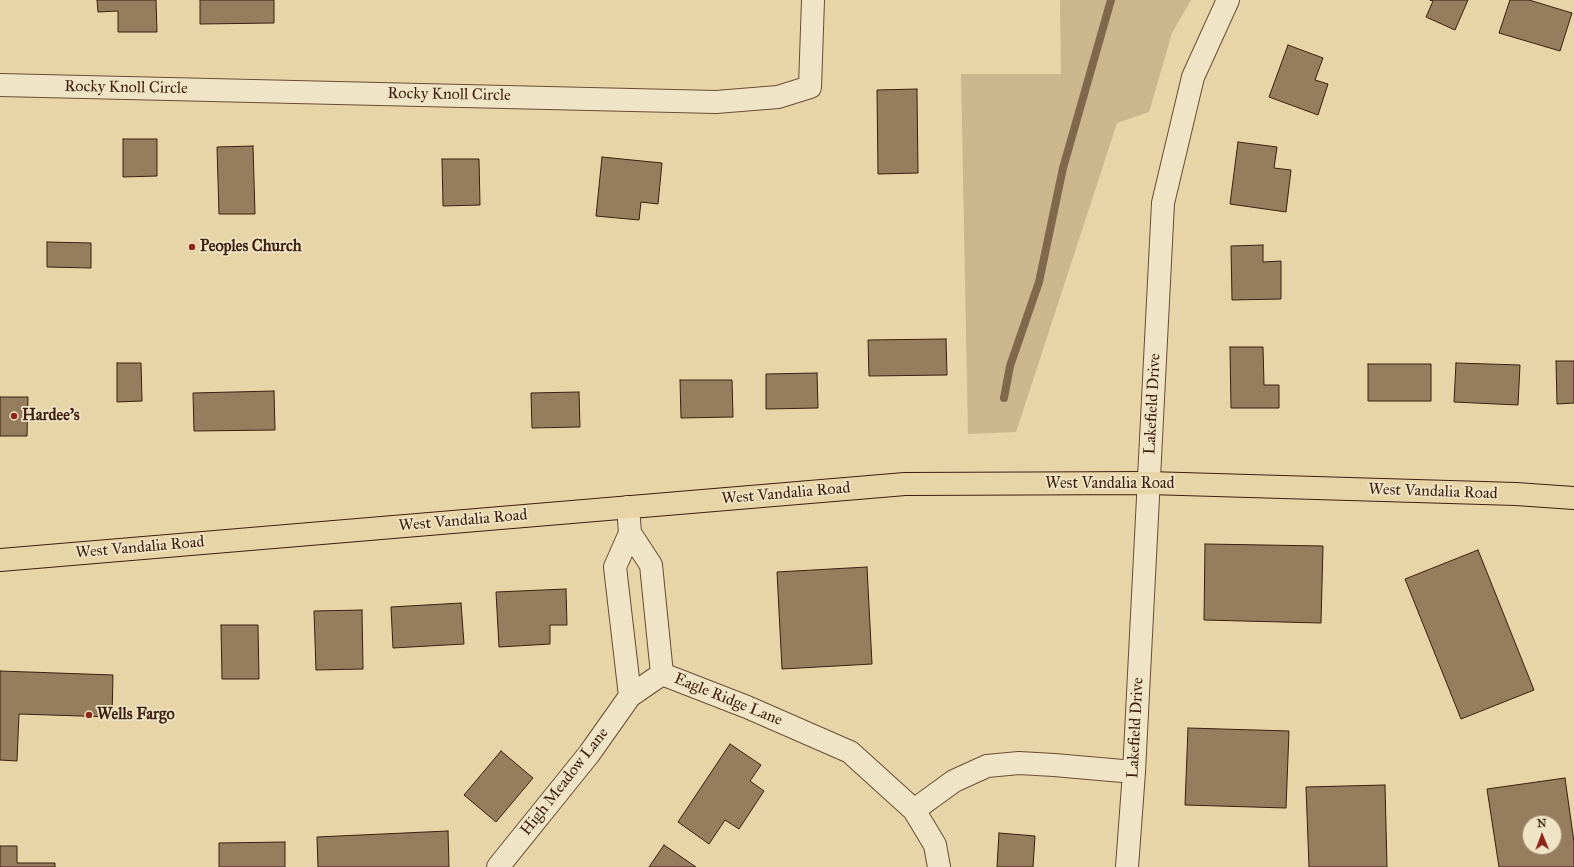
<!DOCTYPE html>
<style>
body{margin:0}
#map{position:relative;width:1574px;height:867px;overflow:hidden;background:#e8d5a7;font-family:"IM FELL Great Primer",serif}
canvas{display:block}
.north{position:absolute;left:1522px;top:815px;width:40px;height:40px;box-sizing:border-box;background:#f0e4c6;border:1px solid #a8957c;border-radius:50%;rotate:359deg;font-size:11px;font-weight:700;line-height:16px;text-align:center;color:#3d1e0e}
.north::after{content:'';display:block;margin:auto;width:14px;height:18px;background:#8f2418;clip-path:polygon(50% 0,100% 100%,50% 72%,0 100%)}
</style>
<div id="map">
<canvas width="1574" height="867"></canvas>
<div class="north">N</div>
</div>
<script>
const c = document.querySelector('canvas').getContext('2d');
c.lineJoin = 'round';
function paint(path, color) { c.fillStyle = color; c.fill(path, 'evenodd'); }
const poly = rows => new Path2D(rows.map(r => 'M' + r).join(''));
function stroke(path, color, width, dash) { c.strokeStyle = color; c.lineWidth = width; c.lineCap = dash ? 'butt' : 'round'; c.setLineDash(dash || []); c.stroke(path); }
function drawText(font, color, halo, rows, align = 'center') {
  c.font = font + ' "IM FELL Great Primer",serif'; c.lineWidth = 3.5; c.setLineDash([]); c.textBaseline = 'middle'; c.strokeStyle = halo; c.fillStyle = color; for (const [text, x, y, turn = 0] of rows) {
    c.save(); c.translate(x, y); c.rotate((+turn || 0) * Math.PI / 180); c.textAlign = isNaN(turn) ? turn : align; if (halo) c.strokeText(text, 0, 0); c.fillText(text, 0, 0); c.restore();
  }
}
paint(poly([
 [1060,0,1191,0,1172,33,1149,112,1117,123,1016,432,968,434,961,74,1061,74]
]), '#cbb68d');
stroke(poly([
 [1004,398,1010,366,1039,282,1063,168,1111,0]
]), '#81674b', 8);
const building = poly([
 [97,0,156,0,157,32,118,32,118,11,98,12,97,0],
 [200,0,274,0,274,23,200,24,200,0],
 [1430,0,1468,0,1455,30,1426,17,1433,1,1430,0],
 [1510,0,1529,0,1572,13,1560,51,1499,33,1510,0],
 [1288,45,1323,58,1315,80,1328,84,1318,115,1269,97,1288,45],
 [917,89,918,173,878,174,877,90,917,89],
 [123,139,157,139,157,176,123,177,123,139],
 [1238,142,1277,147,1274,168,1291,170,1286,212,1230,204,1238,142],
 [253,146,255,214,219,214,217,147,253,146],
 [602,157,662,163,658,204,641,202,639,220,596,216,602,157],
 [442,159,479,159,480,205,443,206,442,159],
 [47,242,91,243,91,268,47,267,47,242],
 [1263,245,1263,262,1281,261,1281,299,1232,300,1231,246,1263,245],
 [946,339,947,375,869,376,868,340,946,339],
 [1230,347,1263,347,1264,385,1279,385,1279,408,1231,408,1230,347],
 [1556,361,1574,361,1574,403,1557,404,1556,361],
 [117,363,141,363,142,401,117,402,117,363],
 [1456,363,1520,365,1518,405,1454,402,1456,363],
 [1368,364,1431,364,1431,401,1368,401,1368,364],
 [817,373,818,408,766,409,766,374,817,373],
 [680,380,732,380,733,417,681,418,680,380],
 [274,391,275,430,194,431,193,393,274,391],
 [579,392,580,427,532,428,531,393,579,392],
 [0,397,28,397,27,436,0,436,0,397],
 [1205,544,1323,546,1321,623,1204,620,1205,544],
 [1478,550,1534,690,1461,719,1405,579,1478,550],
 [867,567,872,664,782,669,777,572,867,567],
 [566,589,567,625,550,625,550,644,499,647,496,592,566,589],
 [461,603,464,644,393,648,391,607,461,603],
 [362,610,363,669,316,670,314,611,362,610],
 [221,625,258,625,259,679,222,679,221,625],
 [0,671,113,675,112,717,19,714,17,761,0,760,0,671],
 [1188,728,1289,731,1286,808,1185,805,1188,728],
 [730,744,761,765,750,781,764,791,739,829,725,820,709,844,678,822,730,744],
 [501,751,533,778,496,822,464,795,501,751],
 [1565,778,1574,842,1574,867,1499,867,1487,789,1565,778],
 [1530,823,1554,823,1554,847,1530,847,1530,823],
 [1385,785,1387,867,1309,867,1306,787,1385,785],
 [448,831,449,867,318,867,317,837,448,831],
 [999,833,1035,836,1033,867,997,867,999,833],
 [285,842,285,867,219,867,219,843,285,842],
 [664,845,696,867,649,867,664,845],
 [0,846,17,846,17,863,55,863,55,867,0,867,0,846]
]);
paint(building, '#967d5e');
stroke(building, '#3d1e0e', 1);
const minor = poly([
 [0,85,716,102,778,97,810,87,813,0],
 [628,507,630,533,615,567,630,696],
 [630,533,651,565,662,674],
 [662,674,747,707,850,752,914,810,935,845,939,867],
 [914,810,954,781,987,766,1019,763,1054,765,1134,772],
 [498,867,589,754,630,696,662,674],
 [1127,867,1134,772,1163,203,1193,77,1228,0]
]);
const major = poly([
 [0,560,905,484,1149,483,1516,494,1574,498]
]);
stroke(minor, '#684c34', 24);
stroke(major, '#3d1e0e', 24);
stroke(minor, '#f0e4c6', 22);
stroke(major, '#e8d5a7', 22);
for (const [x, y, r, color] of [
 [192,247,4,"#8f2418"],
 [14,416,4,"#8f2418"],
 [89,715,4,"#8f2418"]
]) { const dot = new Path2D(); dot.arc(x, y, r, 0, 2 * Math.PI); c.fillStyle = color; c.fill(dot); stroke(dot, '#f0e4c6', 1.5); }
drawText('16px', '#3d1e0e', '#f0e4c6', [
 ["Rocky Knoll Circle",126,88,1],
 ["Rocky Knoll Circle",449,95,1],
 ["Lakefield Drive",1153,404,-87],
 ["West Vandalia Road",1110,484],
 ["West Vandalia Road",1433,492,2],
 ["West Vandalia Road",786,494,-5],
 ["West Vandalia Road",463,521,-5],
 ["West Vandalia Road",140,548,-5],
 ["Eagle Ridge Lane",728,700,22],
 ["Lakefield Drive",1136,728,-87],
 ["High Meadow Lane",565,782,-52]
]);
drawText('bold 16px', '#3d1e0e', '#f0e4c6', [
 ["Peoples Church",200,247],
 ["Hardee's",22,416],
 ["Wells Fargo",97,715]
], 'left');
</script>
